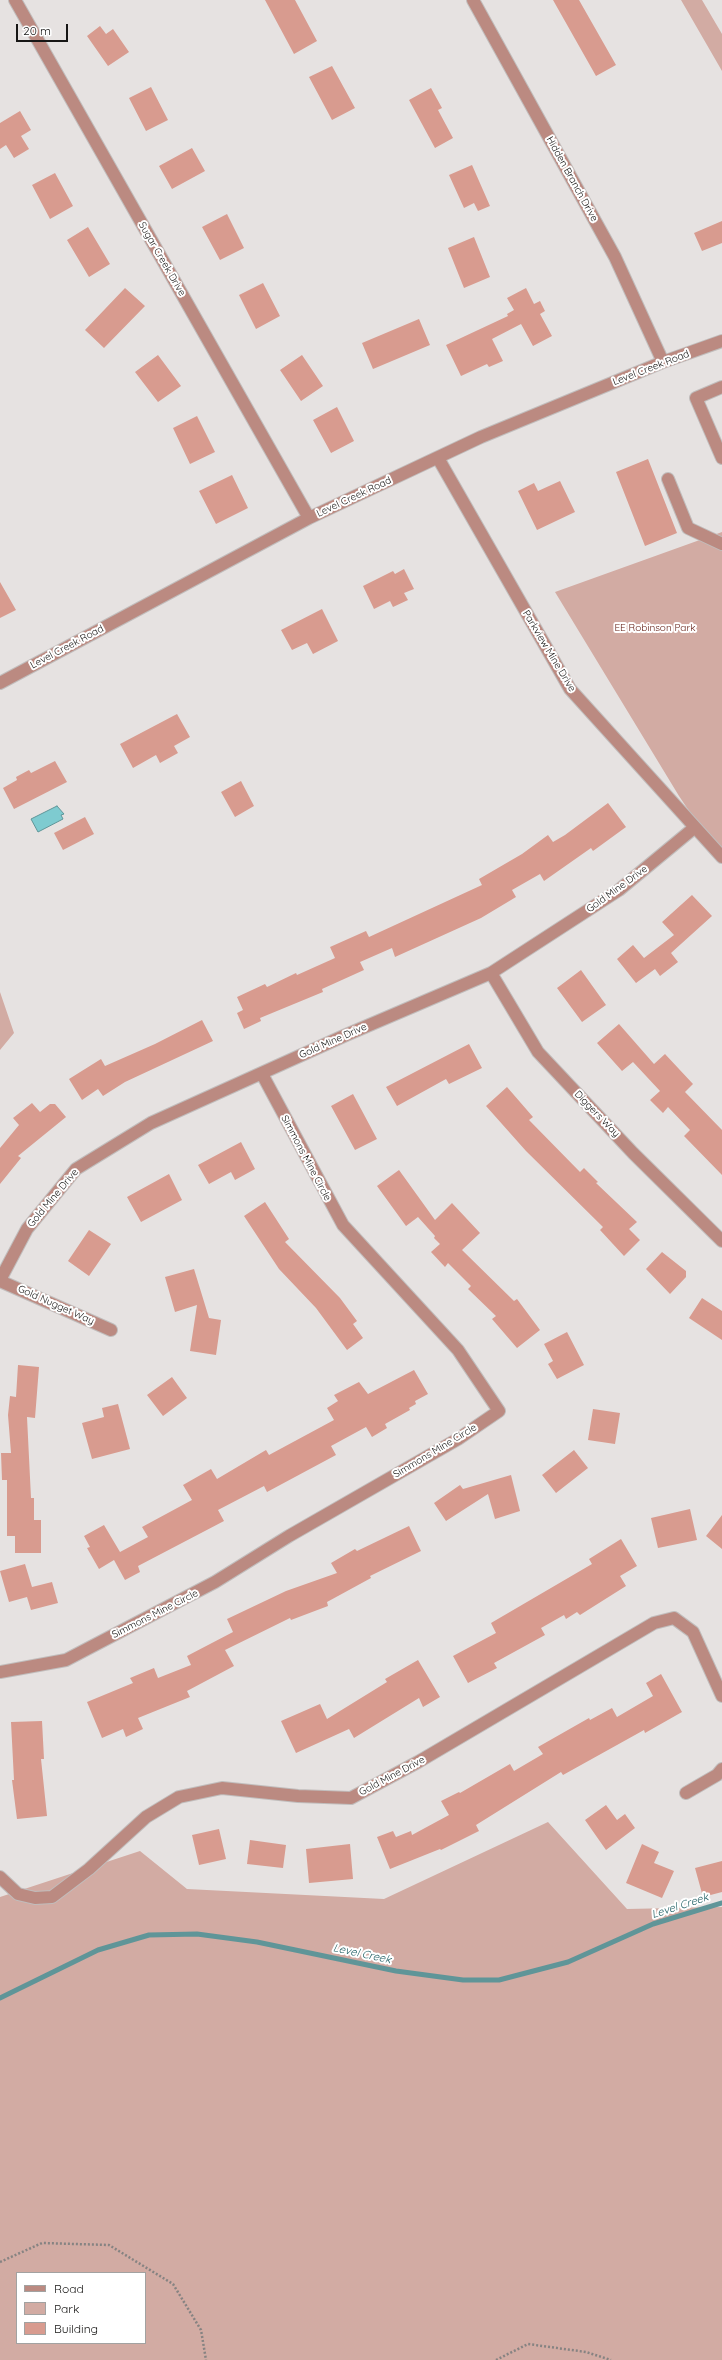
<!DOCTYPE html>
<style>
body{margin:0}
#map{position:relative;width:722px;height:2360px;overflow:hidden;background:#e6e2e1;font-family:Quicksand,sans-serif}
canvas{display:block}
.legend{position:absolute;left:16px;top:2272px;width:130px;height:72px;box-sizing:border-box;background:#fff;border:1px solid #a2a2a1;margin:0;padding:5px 7px;list-style:none;font-size:12px;color:#171615}
.legend li{display:flex;align-items:center;gap:8px;height:20px}
.legend b{width:20px;border:1px solid #a2a2a1}
.scale{position:absolute;left:16px;top:24px;width:52px;height:18px;box-sizing:border-box;border:2px solid #171615;border-top:0;padding-left:5px;font-size:12px;line-height:14px;white-space:nowrap;color:#171615;-webkit-text-stroke:3px #fff;paint-order:stroke}
</style>
<div id="map">
<canvas width="722" height="2360"></canvas>
<ul class="legend">
<li><b style="height:5px;background:#bb8a81"></b>Road</li>
<li><b style="height:11px;background:#d2aba3"></b>Park</li>
<li><b style="height:11px;background:#d89b8f"></b>Building</li>
</ul>
<div class="scale">20 m</div>
</div>
<script>
const c = document.querySelector('canvas').getContext('2d');
c.lineJoin = 'round';
function paint(path, color) { c.fillStyle = color; c.fill(path, 'evenodd'); }
const poly = rows => new Path2D(rows.map(r => 'M' + r).join(''));
function stroke(path, color, width, dash) { c.strokeStyle = color; c.lineWidth = width; c.lineCap = dash ? 'butt' : 'round'; c.setLineDash(dash || []); c.stroke(path); }
function drawText(font, color, halo, rows, align = 'center') {
  c.font = font + ' Quicksand,sans-serif'; c.lineWidth = 4; c.setLineDash([]); c.textBaseline = 'middle'; c.strokeStyle = halo; c.fillStyle = color; for (const [text, x, y, turn = 0] of rows) {
    c.save(); c.translate(x, y); c.rotate((+turn || 0) * Math.PI / 180); c.textAlign = isNaN(turn) ? turn : align; if (halo) c.strokeText(text, 0, 0); c.fillText(text, 0, 0); c.restore();
  }
}
paint(poly([
 [681,0,702,0,722,34,722,71],
 [722,532,722,860,679,796,555,592],
 [0,992,14,1033,0,1050],
 [548,1822,627,1909,722,1907,722,2360,0,2360,0,1897,140,1851,187,1889,384,1899],
 [17,2273,145,2273,145,2343,17,2343]
]), '#d2aba3');
const water = poly([
 [57,806,64,814,61,815,63,819,38,832,31,819,57,806]
]);
paint(water, '#7ecbd0');
stroke(water, '#5f9598', 1);
stroke(poly([
 [0,1998,98,1950,149,1935,197,1934,257,1942,396,1971,463,1980,499,1980,568,1962,653,1924,722,1903]
]), '#5f9598', 5);
paint(poly([
 [265,0,295,0,317,41,294,54],
 [553,0,579,0,616,65,596,76],
 [100,26,106,34,113,29,129,52,108,66,87,36],
 [332,66,355,108,332,120,309,77],
 [151,87,168,120,146,131,129,98],
 [431,88,442,108,438,110,453,138,435,148,409,100],
 [20,111,31,130,21,136,29,149,14,158,6,145,0,149,0,123],
 [192,148,205,171,172,189,159,166],
 [472,165,490,206,478,211,474,203,464,208,449,175],
 [55,173,73,206,50,219,32,185],
 [227,214,244,248,220,260,202,227],
 [722,221,722,243,702,251,694,233],
 [88,227,110,264,89,277,67,240],
 [474,237,490,277,464,288,448,248],
 [263,283,280,316,256,329,239,295],
 [125,288,145,306,104,348,85,330],
 [526,288,534,304,540,301,545,311,540,314,552,336,533,346,521,324,492,339,503,361,489,367,487,364,461,376,446,345,508,316,507,314,514,310,507,298],
 [419,319,430,345,373,369,362,343],
 [158,355,181,386,158,402,135,372],
 [302,355,323,386,301,401,280,370],
 [337,407,354,441,331,453,313,420],
 [197,416,215,452,190,464,173,428],
 [648,459,677,533,645,546,616,472],
 [232,475,248,508,216,524,199,491],
 [560,481,575,512,537,530,518,491,534,483,538,491],
 [404,569,414,589,404,593,408,600,393,607,390,601,374,609,363,586,393,571,395,574],
 [0,582,16,610,0,618],
 [322,609,338,641,313,654,307,643,292,650,281,630],
 [177,714,190,737,174,746,178,753,160,763,156,755,133,768,120,744],
 [55,761,67,782,14,809,3,788,17,780,16,777,29,770,31,773],
 [241,781,254,806,235,817,221,792],
 [608,803,626,827,593,851,591,848,544,881,540,874,512,890,516,897,481,918,395,957,392,948,360,962,364,970,322,989,323,992,260,1018,261,1021,244,1029,237,1013,243,1010,237,997,265,984,267,987,296,973,297,975,335,958,330,947,366,931,369,937,482,885,479,879,522,854,548,835,553,842,565,835],
 [85,817,94,834,63,850,54,833],
 [692,895,712,916,671,953,678,962,660,976,655,969,636,983,617,959,633,945,644,958,674,935,662,922],
 [581,970,606,1005,582,1022,557,988],
 [202,1020,213,1041,125,1082,103,1096,98,1089,82,1100,69,1079,101,1059,105,1066,155,1044],
 [619,1024,654,1064,665,1054,693,1084,685,1092,722,1130,722,1175,684,1136,690,1130,668,1107,663,1113,650,1100,660,1091,633,1062,622,1071,597,1043],
 [469,1044,482,1068,449,1084,446,1079,397,1106,386,1087],
 [507,1087,533,1117,529,1120,580,1172,584,1168,598,1182,596,1183,637,1222,629,1229,640,1240,624,1256,600,1230,603,1227,526,1151,486,1106],
 [353,1094,377,1139,355,1150,331,1106],
 [32,1103,40,1112,50,1104,55,1104,66,1117,18,1156,21,1158,0,1184,0,1148,19,1125,13,1118],
 [241,1142,255,1169,235,1180,231,1172,209,1184,198,1165],
 [399,1170,435,1220,452,1203,480,1233,462,1250,514,1301,517,1299,540,1330,517,1348,492,1319,496,1316,468,1289,471,1286,448,1263,445,1267,431,1252,440,1244,434,1238,435,1236,418,1217,406,1226,377,1186],
 [169,1174,182,1200,141,1222,127,1197],
 [265,1202,289,1239,285,1242,340,1298,357,1321,353,1324,363,1338,347,1350,316,1308,279,1269,244,1216],
 [89,1230,111,1244,89,1276,68,1261],
 [662,1252,686,1271,686,1277,670,1294,646,1269],
 [194,1269,209,1318,221,1320,216,1355,190,1351,197,1305,175,1312,165,1277],
 [702,1298,722,1311,722,1340,689,1318],
 [567,1332,584,1365,557,1379,548,1364,553,1361,544,1344],
 [18,1365,39,1367,35,1418,27,1417,31,1498,34,1498,34,1520,41,1520,41,1553,15,1553,15,1536,7,1536,7,1480,2,1480,1,1453,11,1453,8,1415,10,1396,16,1397],
 [414,1370,428,1394,415,1401,416,1404,409,1408,410,1410,385,1424,387,1428,372,1437,366,1427,331,1446,336,1455,267,1492,264,1486,218,1510,224,1521,138,1566,140,1572,125,1580,114,1560,99,1569,87,1548,90,1547,84,1536,104,1525,120,1552,148,1537,142,1527,192,1500,183,1485,211,1469,217,1479,266,1450,269,1455,334,1420,327,1408,338,1401,334,1395,359,1382,368,1394],
 [172,1377,187,1398,163,1416,147,1395],
 [118,1404,130,1449,92,1459,82,1423,104,1417,102,1408],
 [593,1409,620,1413,615,1444,588,1440],
 [574,1450,588,1468,556,1493,542,1475],
 [511,1475,520,1511,495,1519,488,1494,446,1521,434,1503,460,1485,463,1489],
 [690,1509,697,1540,658,1548,651,1518],
 [722,1515,722,1549,706,1536],
 [409,1526,421,1551,370,1576,371,1578,327,1602,328,1606,291,1620,290,1618,225,1650,234,1666,187,1691,190,1697,138,1718,143,1729,126,1737,123,1729,102,1738,87,1702,133,1683,130,1678,154,1668,158,1678,191,1665,187,1656,233,1632,227,1619,286,1591,337,1573,331,1563,355,1549,357,1551],
 [621,1539,637,1566,620,1576,626,1586,580,1615,577,1612,566,1619,564,1615,541,1628,545,1635,494,1663,497,1668,468,1683,453,1656,496,1633,491,1623,592,1564,589,1559],
 [25,1564,32,1587,52,1582,58,1603,31,1610,27,1597,9,1602,0,1571],
 [418,1660,440,1697,423,1707,419,1698,354,1738,349,1729,296,1753,281,1721,320,1704,327,1719,387,1682,385,1679],
 [661,1674,682,1712,645,1733,644,1730,563,1775,561,1772,476,1825,479,1831,441,1850,440,1849,390,1869,377,1837,393,1831,396,1837,411,1831,412,1835,449,1815,441,1801,459,1792,460,1793,510,1764,514,1771,543,1754,538,1747,589,1718,590,1720,612,1708,617,1717,653,1696,646,1683],
 [42,1721,44,1759,41,1759,47,1816,17,1819,12,1780,14,1780,11,1722],
 [606,1805,617,1820,625,1814,635,1828,606,1850,585,1820],
 [219,1829,226,1859,199,1865,192,1835],
 [250,1840,286,1845,283,1868,247,1864],
 [350,1844,353,1879,309,1883,306,1849],
 [642,1844,659,1852,654,1863,674,1871,662,1898,626,1883],
 [722,1861,722,1892,703,1897,695,1868]
]), '#d89b8f');
const minor = poly([
 [15,0,309,518],
 [473,0,615,257,663,362],
 [722,387,696,398,722,458],
 [438,458,570,689,722,857],
 [668,479,688,528,722,544],
 [0,683,309,518,481,437,663,362,722,341],
 [491,973,538,1052,633,1153,722,1241],
 [0,1280,27,1229,76,1169,151,1123,346,1035,491,973,619,890,694,828],
 [0,1281,111,1330],
 [0,1672,66,1660,215,1582,289,1536,458,1439,499,1411,458,1350,343,1225,262,1074],
 [686,1793,717,1775,722,1769],
 [0,1877,18,1894,35,1898,52,1897,89,1869,146,1817,179,1797,222,1788,298,1796,351,1798,418,1762,654,1623,674,1618,693,1632,722,1696]
]);
stroke(minor, '#c1bdbc', 14);
stroke(poly([
 [0,2262,42,2243,109,2245,173,2284,201,2330,206,2360],
 [496,2360,528,2344,586,2352,611,2360]
]), '#868382', 2.5, [2, 2]);
stroke(minor, '#bb8a81', 12);
drawText('10px', '#171615', '#fff', [
 ["Hidden Branch Drive",572,179,61],
 ["Sugar Creek Drive",162,259,60],
 ["Level Creek Road",651,368,-21],
 ["Level Creek Road",354,497,-25],
 ["Level Creek Road",67,647,-28],
 ["Parkview Mine Drive",549,651,59],
 ["Gold Mine Drive",617,889,-36],
 ["Gold Mine Drive",333,1041,-24],
 ["Diggers Way",597,1114,46],
 ["Simmons Mine Circle",306,1158,62],
 ["Gold Mine Drive",53,1198,-50],
 ["Gold Nugget Way",56,1305,24],
 ["Simmons Mine Circle",435,1451,-31],
 ["Simmons Mine Circle",155,1614,-27],
 ["Gold Mine Drive",392,1776,-28]
]);
drawText('10px', '#5f170d', '#fff', [
 ["EE Robinson Park",655,628]
]);
drawText('italic 11px', '#236266', '#fff', [
 ["Level Creek",680,1906,-18],
 ["Level Creek",362,1954,12]
]);
</script>
